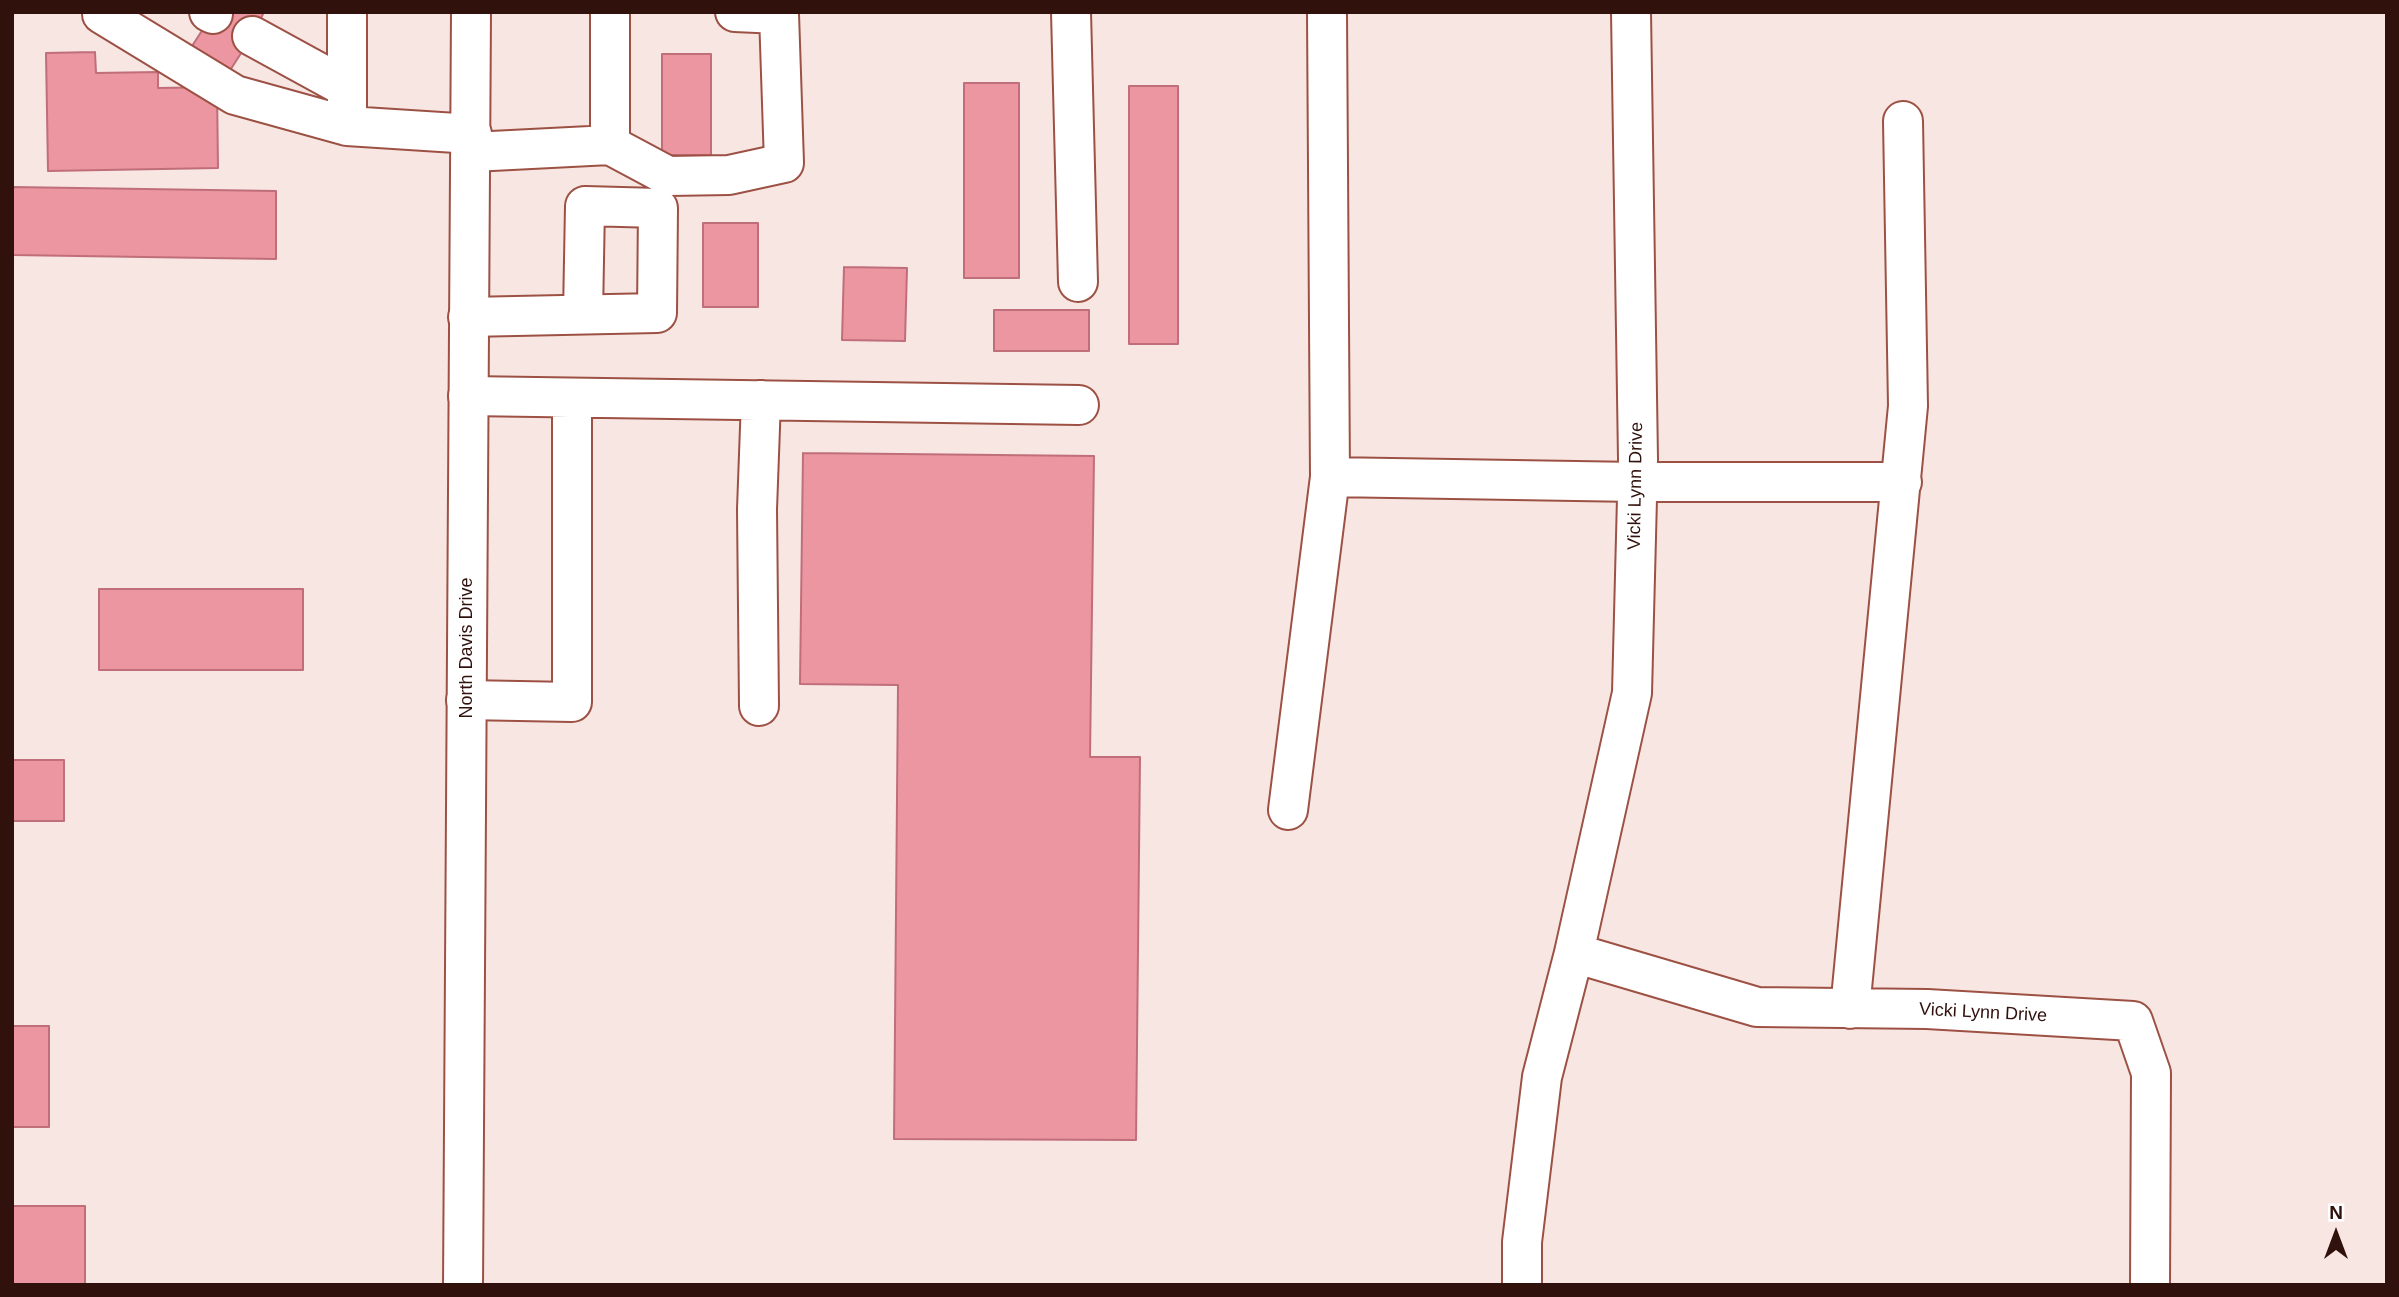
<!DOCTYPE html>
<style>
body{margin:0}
#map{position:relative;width:2399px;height:1297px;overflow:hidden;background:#f8e6e2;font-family:Helvetica,sans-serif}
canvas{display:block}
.frame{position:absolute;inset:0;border:14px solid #30110c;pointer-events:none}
.north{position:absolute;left:2301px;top:1199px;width:70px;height:70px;-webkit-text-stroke:5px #fff;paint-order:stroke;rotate:0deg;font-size:19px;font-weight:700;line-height:28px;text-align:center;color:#30110c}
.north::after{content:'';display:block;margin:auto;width:24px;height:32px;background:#30110c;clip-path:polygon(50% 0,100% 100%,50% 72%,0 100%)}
</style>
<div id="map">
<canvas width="2399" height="1297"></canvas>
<div class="frame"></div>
<div class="north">N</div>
</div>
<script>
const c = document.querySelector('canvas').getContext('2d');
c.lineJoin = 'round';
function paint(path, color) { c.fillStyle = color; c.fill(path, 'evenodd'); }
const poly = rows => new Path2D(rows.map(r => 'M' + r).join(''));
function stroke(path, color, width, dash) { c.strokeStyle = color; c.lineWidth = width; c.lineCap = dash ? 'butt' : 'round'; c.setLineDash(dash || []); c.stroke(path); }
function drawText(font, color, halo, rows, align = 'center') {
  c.font = font + ' Helvetica,sans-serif'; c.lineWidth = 5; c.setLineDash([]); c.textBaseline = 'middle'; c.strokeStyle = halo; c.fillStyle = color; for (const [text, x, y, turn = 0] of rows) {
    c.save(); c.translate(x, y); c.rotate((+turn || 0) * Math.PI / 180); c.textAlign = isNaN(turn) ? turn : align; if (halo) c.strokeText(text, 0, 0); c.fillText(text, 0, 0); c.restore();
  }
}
const building = poly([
 [214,12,264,12,252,36,222,83,183,60,214,12],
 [95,52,96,73,158,72,158,88,217,87,218,168,48,171,46,53,95,52],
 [662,54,711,54,711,155,662,155,662,54],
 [964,83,1019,83,1019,278,964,278,964,83],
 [1129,86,1178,86,1178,344,1129,344,1129,86],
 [12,187,276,191,276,259,12,255,12,187],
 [703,223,758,223,758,307,703,307,703,223],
 [844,267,907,268,905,341,842,340,844,267],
 [994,310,1089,310,1089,351,994,351,994,310],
 [803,453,1094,456,1090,757,1140,757,1136,1140,894,1139,898,685,800,684,803,453],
 [99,589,303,589,303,670,99,670,99,589],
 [12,760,64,760,64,821,12,821,12,760],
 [12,1026,49,1026,49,1127,12,1127,12,1026],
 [12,1206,85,1206,85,1285,12,1285,12,1206]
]);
paint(building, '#ec96a2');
stroke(building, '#bf6e7a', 2);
const minor = poly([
 [102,12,102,14,235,95,347,126],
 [209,12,213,14],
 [347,12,347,126,472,134],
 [1071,12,1078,282],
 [252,36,347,88],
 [610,145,668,176,729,175,784,163,779,14,735,12],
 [472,152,610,145,610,12],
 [468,317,657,313,658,208,585,206,583,314],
 [468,396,1079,405],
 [1330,477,1637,482,1902,482],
 [466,700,572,702,572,398],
 [759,706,757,509,761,400],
 [1288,810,1330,477,1327,12],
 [1574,953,1757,1007,1927,1009,2133,1021,2151,1073,2150,1285],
 [1850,1009,1908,406,1903,121],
 [1522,1285,1522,1242,1542,1077,1574,953,1632,693,1638,459,1631,12]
]);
const major = poly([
 [463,1285,471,12]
]);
stroke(minor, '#9d5144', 42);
stroke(major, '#9d5144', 42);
stroke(minor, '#fff', 38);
stroke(major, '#fff', 38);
drawText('18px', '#30110c', '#fff', [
 ["Vicki Lynn Drive",1636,486,-89],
 ["North Davis Drive",467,648,-90],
 ["Vicki Lynn Drive",1983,1013,3]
]);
</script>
